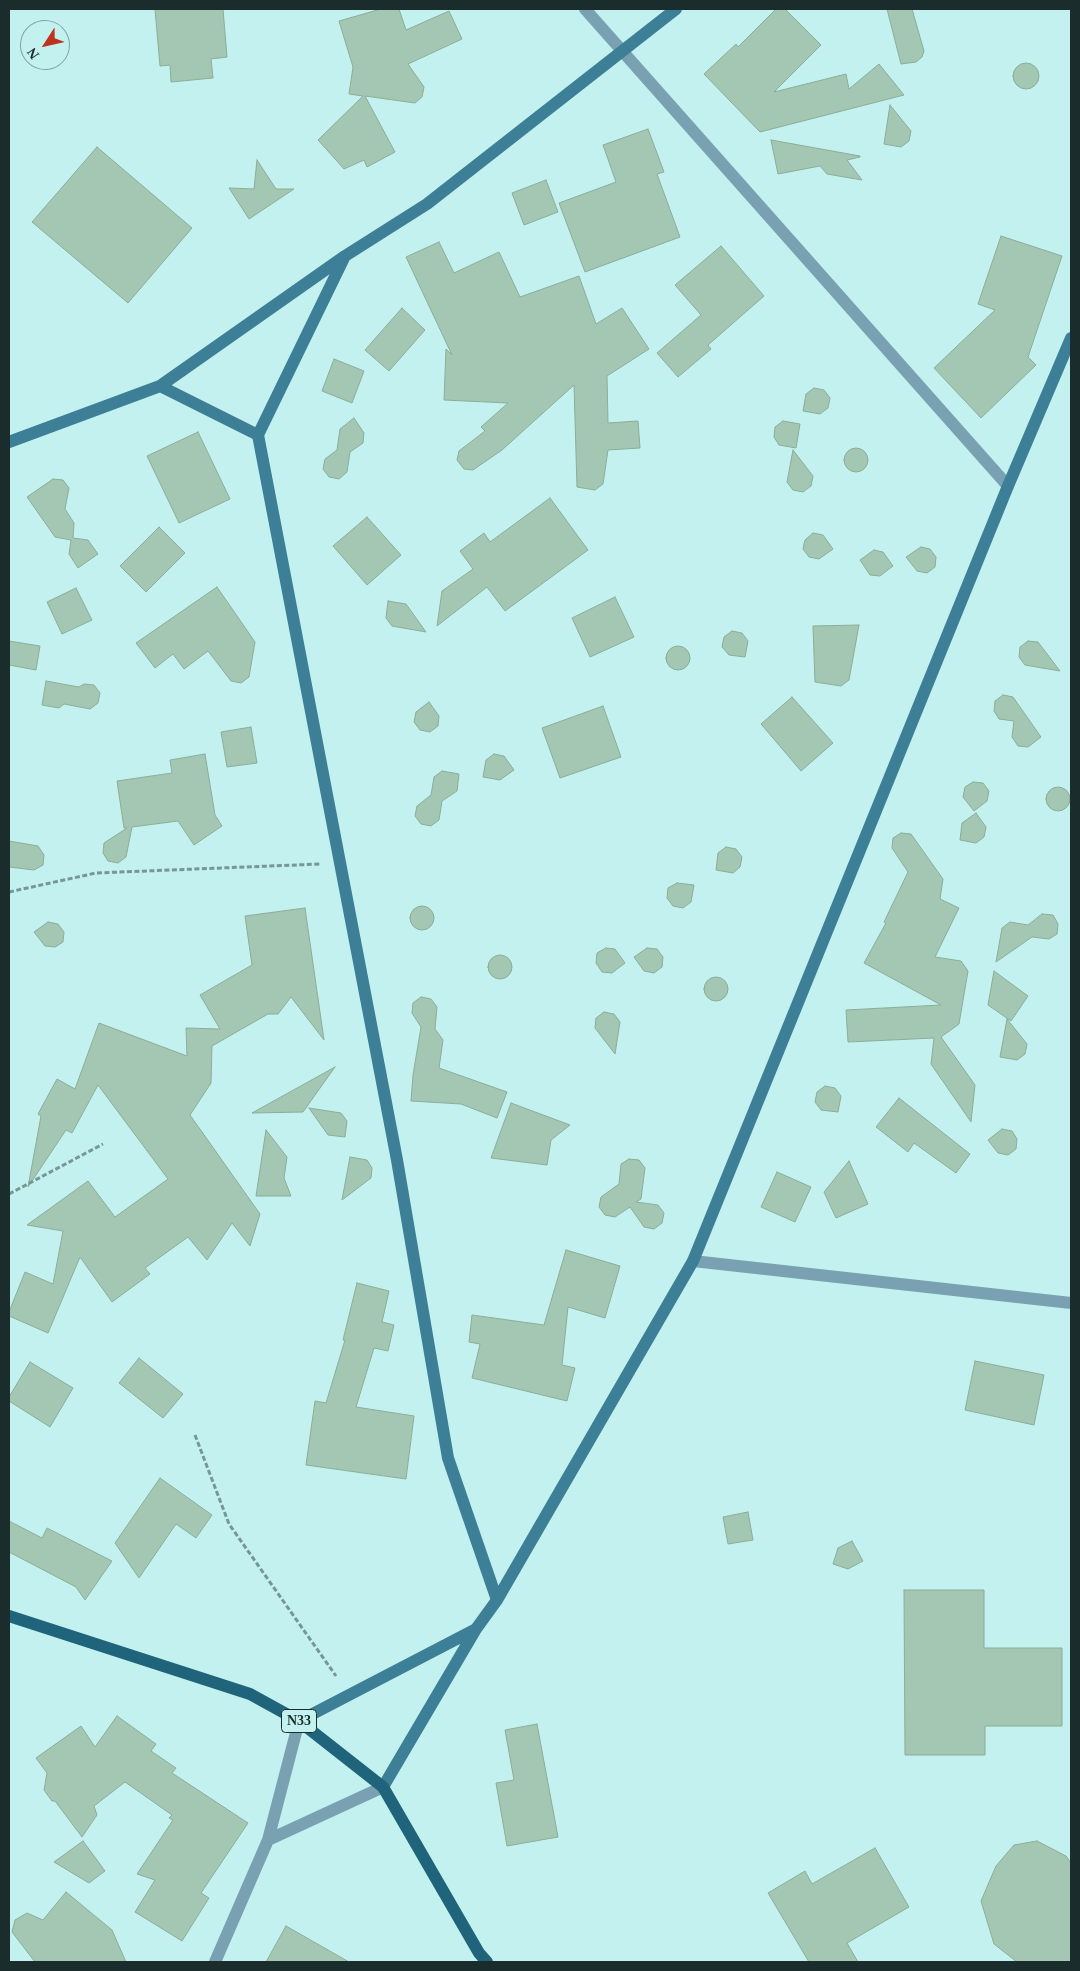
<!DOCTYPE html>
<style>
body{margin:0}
#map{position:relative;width:1080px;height:1971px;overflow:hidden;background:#c3f1ef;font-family:Georgia,serif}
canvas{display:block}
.frame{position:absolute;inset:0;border:10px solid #1a2c2b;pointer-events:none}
.north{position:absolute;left:20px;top:20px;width:50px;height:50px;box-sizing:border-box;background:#c3f1ef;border:1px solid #7fa2a1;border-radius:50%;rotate:235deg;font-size:14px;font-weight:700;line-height:20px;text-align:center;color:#1a2c2b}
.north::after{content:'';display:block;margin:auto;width:18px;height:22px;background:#be331b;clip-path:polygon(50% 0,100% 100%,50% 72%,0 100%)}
</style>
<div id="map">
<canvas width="1080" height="1971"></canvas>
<div class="frame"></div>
<div class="north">N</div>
</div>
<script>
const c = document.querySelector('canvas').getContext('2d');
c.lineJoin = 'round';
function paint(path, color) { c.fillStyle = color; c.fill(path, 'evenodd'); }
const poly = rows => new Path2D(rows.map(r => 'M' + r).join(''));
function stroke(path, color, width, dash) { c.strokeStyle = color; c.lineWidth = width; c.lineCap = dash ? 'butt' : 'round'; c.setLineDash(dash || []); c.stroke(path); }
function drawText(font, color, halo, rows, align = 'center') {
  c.font = font + ' Georgia,serif'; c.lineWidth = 4; c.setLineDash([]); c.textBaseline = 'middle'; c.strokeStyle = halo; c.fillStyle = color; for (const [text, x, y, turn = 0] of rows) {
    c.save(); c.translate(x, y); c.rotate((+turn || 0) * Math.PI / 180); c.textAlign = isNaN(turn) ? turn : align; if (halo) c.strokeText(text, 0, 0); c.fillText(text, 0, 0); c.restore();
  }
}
const building = poly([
 [155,9,223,9,227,57,211,59,213,78,171,82,170,65,160,66,155,9],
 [381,9,399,9,406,30,449,11,462,39,408,64,424,87,422,97,415,103,365,96,395,152,367,167,364,160,344,169,318,140,363,96,349,94,353,67,339,21,381,9],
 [776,9,785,9,821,45,774,92,846,74,849,89,879,64,904,95,760,132,704,74,736,44,738,47,776,9],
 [887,9,912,9,924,51,922,57,916,62,901,64,887,9],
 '1013 76a13 13 0 1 1 26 0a13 13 0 1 1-26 0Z',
 [890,105,911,131,909,141,901,147,884,144,890,105],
 [648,129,664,172,657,174,680,237,585,272,559,203,616,182,603,145,648,129],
 [771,140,860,156,860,157,847,160,862,180,827,174,820,166,778,174,771,140],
 [97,147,192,228,128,303,32,222,97,147],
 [257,160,276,189,294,189,249,219,229,188,254,189,257,160],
 [546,180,558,212,524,225,512,193,546,180],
 [1001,236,1062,256,1028,357,1036,365,981,418,934,368,995,310,978,304,1001,236],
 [439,242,454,273,499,252,520,297,579,276,596,324,622,308,649,349,607,376,608,423,638,421,640,448,608,450,603,484,595,490,577,487,574,385,502,450,473,470,464,469,457,460,459,451,485,431,481,427,508,403,444,400,446,349,452,355,406,257,439,242],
 [721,246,764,296,708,345,711,349,678,377,657,353,701,315,675,285,721,246],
 [402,308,425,330,389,371,365,350,402,308],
 [334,359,364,371,352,403,322,391,334,359],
 [814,388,824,390,830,398,828,408,820,414,803,411,806,394,814,388],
 [354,418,364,433,363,443,350,452,347,472,339,479,329,477,323,469,325,459,337,450,340,429,354,418],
 [783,421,800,424,796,448,779,445,774,437,775,427,783,421],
 [198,432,230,499,179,523,147,456,198,432],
 '844 460a12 12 0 1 1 24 0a12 12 0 1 1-24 0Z',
 [793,450,813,476,811,486,803,492,793,490,787,482,793,450],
 [53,479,63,480,69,488,65,509,74,523,73,538,88,540,98,554,78,568,69,554,71,540,55,537,27,497,53,479],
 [550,498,588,550,505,611,487,587,437,626,442,591,473,569,460,551,484,533,490,542,550,498],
 [367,517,401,555,367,585,333,546,367,517],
 [159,527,185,553,146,592,120,566,159,527],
 [813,533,823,535,833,549,819,559,809,557,803,549,805,540,813,533],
 [921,547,930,549,936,557,935,567,927,573,917,571,906,557,921,547],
 [874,550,883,552,893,566,880,576,870,575,860,560,874,550],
 [217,587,255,642,249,677,241,683,231,681,208,651,184,669,173,654,155,668,136,643,217,587],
 [76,588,92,620,62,634,47,602,76,588],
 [615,597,634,637,590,657,572,618,615,597],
 [388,601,406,604,426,632,392,626,386,618,388,601],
 [859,625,849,680,841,686,815,682,813,626,859,625],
 [732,631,742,633,748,641,745,657,729,655,722,647,724,637,732,631],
 [9,641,40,646,36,670,9,665,9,641],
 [1028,641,1038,642,1060,671,1025,665,1019,657,1020,647,1028,641],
 '666 658a12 12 0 1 1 24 0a12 12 0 1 1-24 0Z',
 [46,681,79,687,84,684,94,685,100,693,98,703,90,709,64,704,59,708,42,705,46,681],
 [1003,695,1013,697,1041,737,1028,747,1018,746,1012,737,1014,721,999,719,994,711,995,701,1003,695],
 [792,697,833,743,801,771,761,724,792,697],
 [429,702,439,716,438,726,430,732,420,730,414,722,416,712,429,702],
 [603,706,621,757,560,778,542,728,603,706],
 [251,727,257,763,227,767,221,732,251,727],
 [205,754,215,815,222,826,194,845,178,821,132,827,126,857,118,863,108,861,103,853,104,843,127,828,124,828,117,781,172,773,170,760,205,754],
 [494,754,504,756,514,770,500,780,483,777,486,760,494,754],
 [442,771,459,774,457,791,442,801,439,820,431,826,421,824,415,816,417,806,431,795,434,777,442,771],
 [973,782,983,783,989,791,987,801,974,811,963,797,965,787,973,782],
 '1046 799a12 12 0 1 1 24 0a12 12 0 1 1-24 0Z',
 [976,813,986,827,984,837,976,843,960,840,962,823,976,813],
 [901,833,911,834,943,879,940,899,959,908,935,957,961,961,968,971,959,1024,941,1037,975,1085,971,1122,931,1064,934,1038,848,1042,846,1010,941,1005,864,963,886,923,884,922,908,872,892,848,893,838,901,833],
 [9,841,38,846,44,855,43,865,34,870,9,867,9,841],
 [726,847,736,849,742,857,740,867,733,873,716,870,718,853,726,847],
 [677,883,694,885,691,902,683,908,673,906,667,898,668,888,677,883],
 '410 918a12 12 0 1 1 24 0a12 12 0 1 1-24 0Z',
 [305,908,324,1040,291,997,278,1014,268,1014,212,1046,211,1083,190,1115,260,1214,250,1246,232,1223,207,1260,188,1237,145,1268,150,1274,112,1302,80,1257,48,1333,9,1316,9,1312,25,1272,53,1284,63,1231,27,1225,88,1181,115,1217,168,1179,98,1085,72,1133,66,1130,28,1187,41,1116,38,1114,57,1079,75,1089,99,1023,187,1056,186,1028,220,1029,200,995,252,965,245,916,305,908],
 [1042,914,1053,915,1058,924,1057,934,1049,939,1032,937,996,962,1002,928,1010,922,1028,925,1042,914],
 [48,922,58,924,64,932,63,942,55,947,45,946,34,932,48,922],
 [606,948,615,949,625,963,612,973,602,972,596,963,597,953,606,948],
 [647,948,657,949,663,957,662,967,654,973,644,971,634,957,647,948],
 '488 967a12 12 0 1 1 24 0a12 12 0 1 1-24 0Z',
 [994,971,1028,996,1011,1021,988,1005,994,971],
 '704 989a12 12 0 1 1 24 0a12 12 0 1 1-24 0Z',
 [421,997,431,999,437,1007,435,1029,443,1040,439,1068,507,1092,497,1118,461,1104,411,1101,413,1075,421,1027,412,1013,413,1003,421,997],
 [604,1012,614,1014,620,1022,615,1054,595,1028,596,1018,604,1012],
 [1007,1019,1027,1044,1025,1054,1017,1060,1000,1057,1007,1019],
 [335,1067,303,1112,252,1113,335,1067],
 [825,1086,835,1088,841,1096,838,1112,821,1110,815,1102,817,1092,825,1086],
 [899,1098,970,1154,956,1173,914,1143,908,1152,876,1127,899,1098],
 [511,1103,570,1125,551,1140,547,1165,491,1158,511,1103],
 [309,1108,341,1113,347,1121,345,1137,328,1135,309,1108],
 [1002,1129,1012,1131,1017,1139,1016,1149,1008,1155,998,1153,988,1140,1002,1129],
 [266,1130,287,1157,284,1178,291,1196,256,1196,266,1130],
 [350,1157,367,1160,372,1168,371,1178,342,1200,350,1157],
 [629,1159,639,1160,645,1168,641,1199,636,1202,658,1205,664,1213,662,1223,654,1229,644,1227,630,1207,615,1217,605,1215,599,1207,601,1197,619,1184,621,1164,629,1159],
 [849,1161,868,1204,836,1218,824,1192,849,1161],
 [777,1172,811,1187,795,1222,761,1207,777,1172],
 [566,1250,620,1266,605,1318,568,1307,562,1365,575,1368,567,1401,472,1378,480,1344,469,1342,472,1315,544,1325,566,1250],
 [357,1283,389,1291,382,1322,394,1325,388,1351,374,1348,356,1407,414,1416,406,1479,306,1465,315,1401,326,1403,345,1340,343,1340,357,1283],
 [139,1358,183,1394,163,1418,119,1383,139,1358],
 [975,1361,1044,1375,1034,1425,965,1410,975,1361],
 [30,1362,73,1388,50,1427,9,1401,9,1397,30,1362],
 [160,1478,212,1515,196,1538,176,1524,139,1578,115,1543,160,1478],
 [748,1512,753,1540,728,1544,723,1517,748,1512],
 [9,1521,42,1538,47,1528,112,1561,85,1600,76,1587,9,1552,9,1521],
 [852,1541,863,1561,848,1569,833,1564,838,1548,852,1541],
 [904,1590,984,1590,984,1648,1062,1648,1062,1726,985,1726,985,1755,905,1755,904,1590],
 [117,1716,156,1744,151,1751,176,1768,172,1773,248,1823,201,1893,209,1898,182,1941,135,1912,155,1880,137,1874,173,1820,169,1818,172,1815,125,1782,94,1806,97,1815,82,1837,55,1801,52,1801,44,1790,47,1773,36,1758,81,1726,95,1747,117,1716],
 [537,1724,558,1837,507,1846,496,1783,514,1780,505,1730,537,1724],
 [83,1841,105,1871,89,1883,54,1862,83,1841],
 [1037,1841,1066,1856,1071,1863,1071,1962,1017,1962,994,1944,981,1901,996,1866,1014,1845,1037,1841],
 [875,1848,909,1907,847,1943,858,1962,809,1962,768,1893,805,1871,812,1884,875,1848],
 [66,1892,112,1930,126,1962,35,1962,12,1932,15,1920,27,1913,43,1920,66,1892],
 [286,1926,349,1962,266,1962,286,1926]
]);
paint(building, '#a4c7b3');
stroke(building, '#8aad99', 1);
stroke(poly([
 [9,892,96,873,320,864],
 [9,1194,103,1144],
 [195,1435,229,1524,336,1676]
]), '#769795', 3, [5, 2.5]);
stroke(poly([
 [585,9,1008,486],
 [693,1261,1071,1303],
 [268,1840,383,1787],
 [215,1962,268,1840,299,1721]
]), '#79a1b1', 12);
stroke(poly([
 [345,256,258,435,397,1160,448,1458,497,1600],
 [160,386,258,435],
 [9,442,160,386,345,256,427,204,676,9],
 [299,1721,476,1629],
 [383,1787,476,1629,497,1600,693,1261,1008,486,1071,338]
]), '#3d7f96', 12);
stroke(poly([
 [9,1616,250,1694,299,1721,383,1787,479,1953,487,1962]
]), '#1f647b', 12);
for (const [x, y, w] of [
 [299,1721,35]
]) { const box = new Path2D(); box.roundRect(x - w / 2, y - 11.5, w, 23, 4); c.fillStyle = '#c3f1ef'; c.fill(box); stroke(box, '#1a2c2b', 1); }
drawText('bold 14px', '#1a2c2b', null, [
 ["N33",299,1721]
]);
</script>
